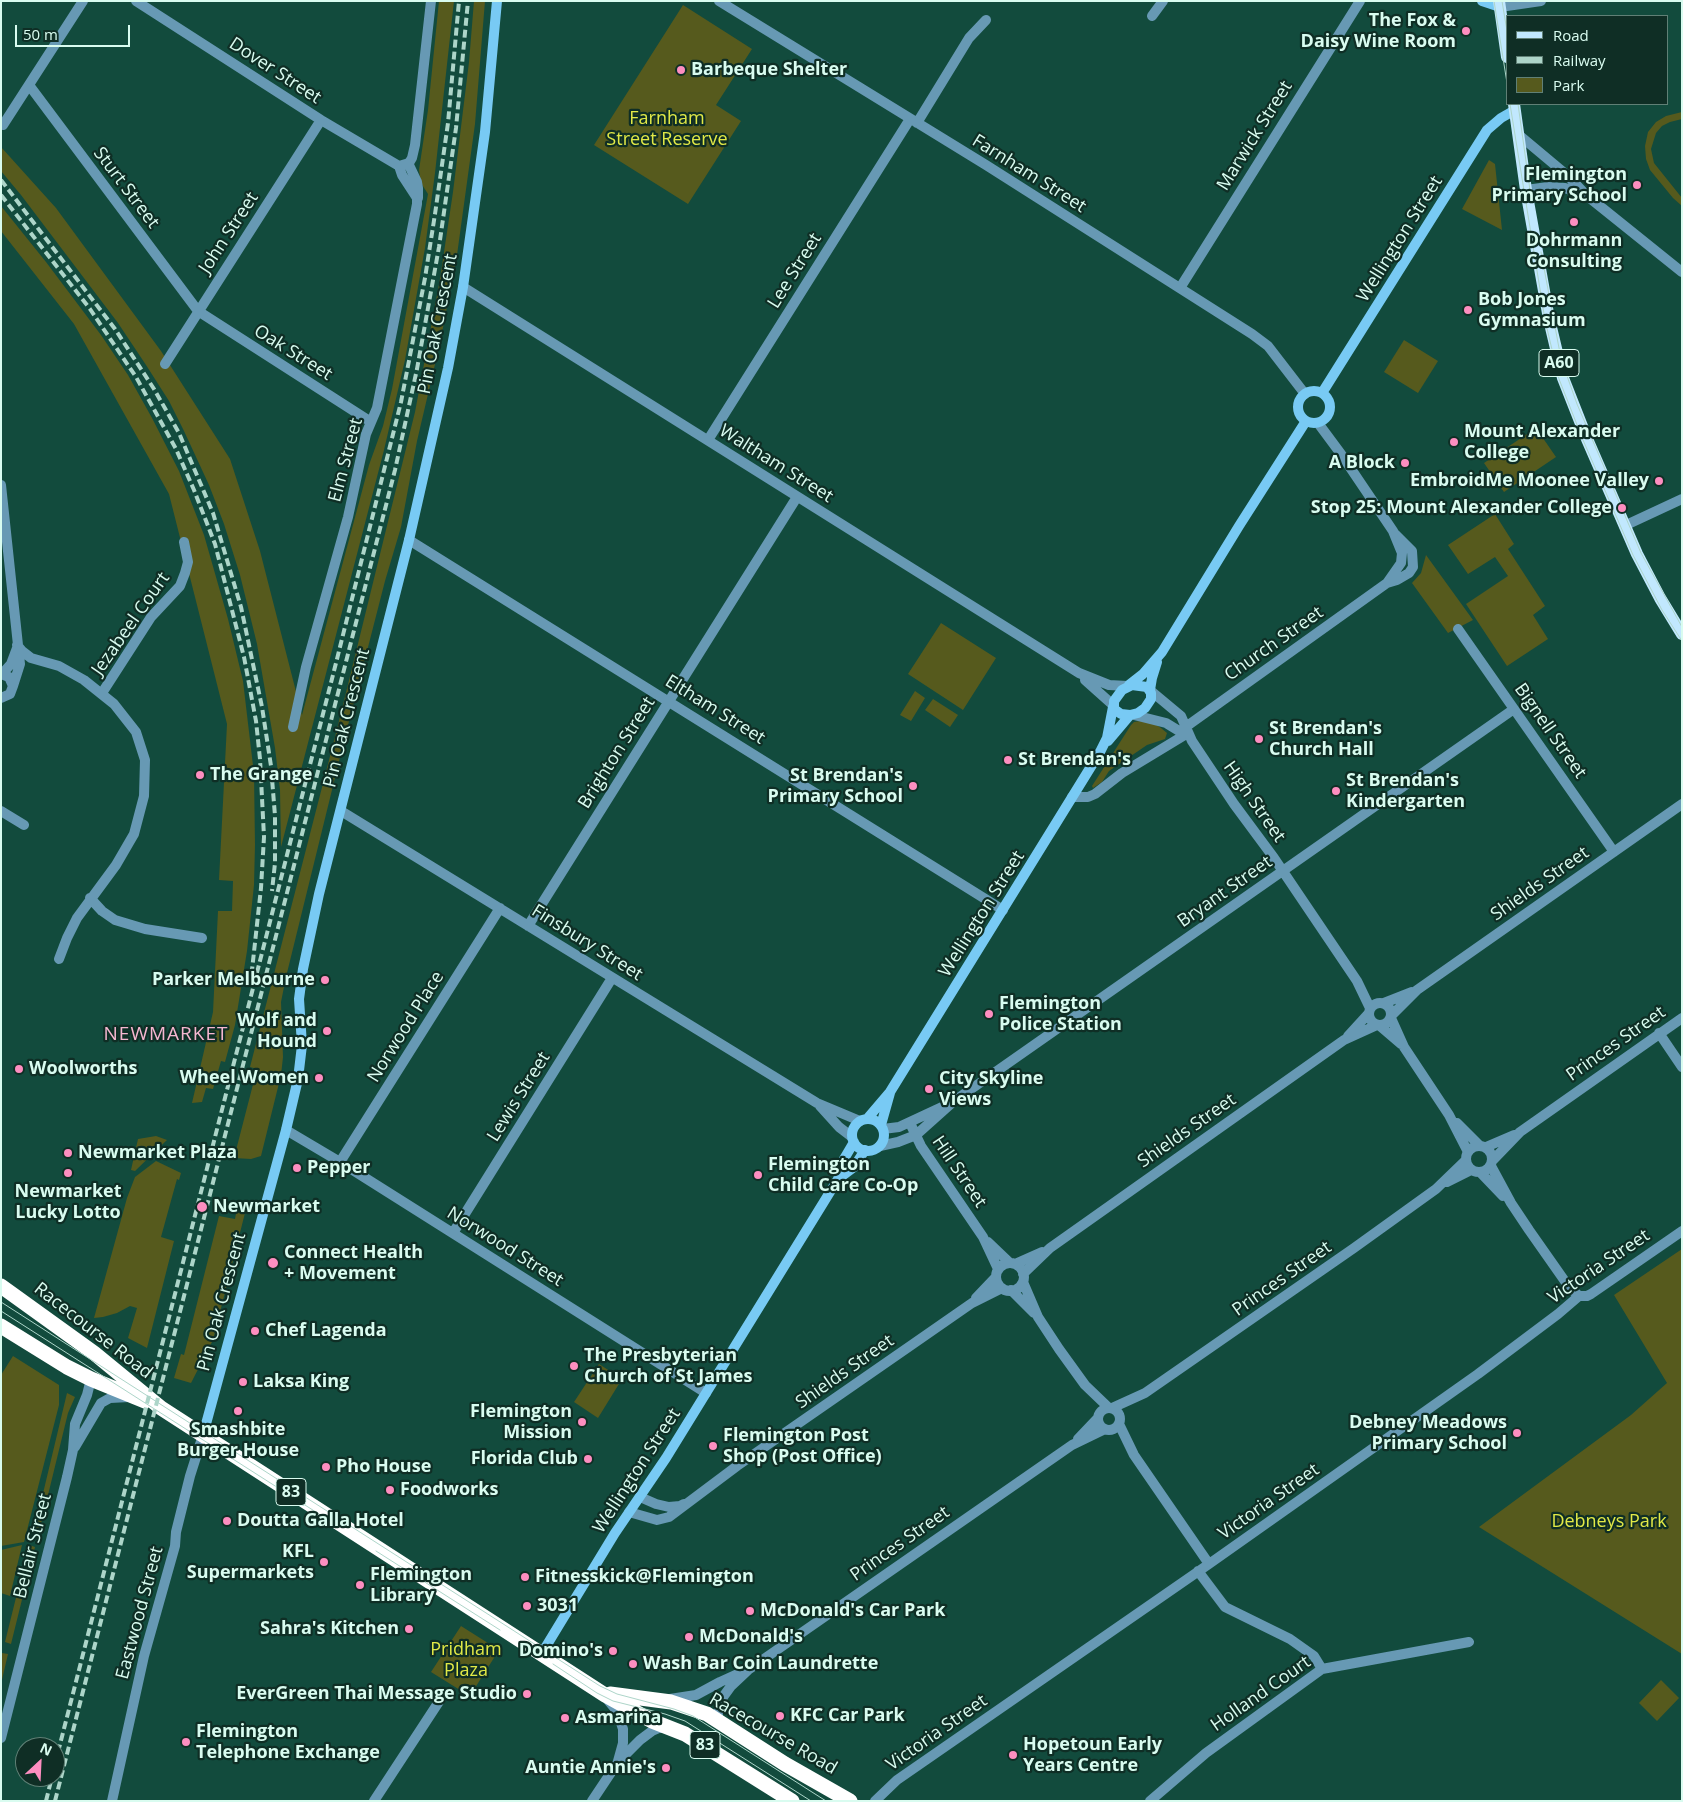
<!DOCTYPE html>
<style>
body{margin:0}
#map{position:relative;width:1683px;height:1802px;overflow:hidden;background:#124b3d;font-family:"Open Sans",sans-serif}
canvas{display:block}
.frame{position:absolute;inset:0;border:2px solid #d9fcf0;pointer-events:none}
.legend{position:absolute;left:1506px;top:15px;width:162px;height:90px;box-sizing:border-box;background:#0f2e25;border:1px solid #608076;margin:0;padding:6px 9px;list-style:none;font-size:15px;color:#d9fcf0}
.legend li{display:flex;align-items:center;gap:10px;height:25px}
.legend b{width:25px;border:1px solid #608076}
.north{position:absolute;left:15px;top:1737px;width:50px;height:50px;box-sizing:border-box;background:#0f2e25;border:1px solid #608076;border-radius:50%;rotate:25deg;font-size:14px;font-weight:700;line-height:20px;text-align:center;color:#d9fcf0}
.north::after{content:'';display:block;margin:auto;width:18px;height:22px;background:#fd8ec0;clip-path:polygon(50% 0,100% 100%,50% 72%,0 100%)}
.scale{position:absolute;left:15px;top:25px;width:115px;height:22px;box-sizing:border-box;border:2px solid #d9fcf0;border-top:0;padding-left:6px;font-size:15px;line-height:18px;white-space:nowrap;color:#d9fcf0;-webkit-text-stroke:4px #0f2e25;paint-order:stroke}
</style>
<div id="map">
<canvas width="1683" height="1802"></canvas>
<div class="frame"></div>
<ul class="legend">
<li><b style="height:6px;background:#c1e8fe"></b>Road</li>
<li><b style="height:6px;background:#add5c9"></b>Railway</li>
<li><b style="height:14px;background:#565a1d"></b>Park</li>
</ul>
<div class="north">N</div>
<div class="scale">50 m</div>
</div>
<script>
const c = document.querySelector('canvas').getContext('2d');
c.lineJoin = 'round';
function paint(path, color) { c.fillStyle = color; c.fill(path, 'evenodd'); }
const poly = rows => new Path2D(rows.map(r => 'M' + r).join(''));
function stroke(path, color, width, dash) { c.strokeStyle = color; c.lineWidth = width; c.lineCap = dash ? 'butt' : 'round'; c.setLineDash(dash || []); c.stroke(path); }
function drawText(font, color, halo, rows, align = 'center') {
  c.font = font + ' "Open Sans",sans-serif'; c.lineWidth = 4.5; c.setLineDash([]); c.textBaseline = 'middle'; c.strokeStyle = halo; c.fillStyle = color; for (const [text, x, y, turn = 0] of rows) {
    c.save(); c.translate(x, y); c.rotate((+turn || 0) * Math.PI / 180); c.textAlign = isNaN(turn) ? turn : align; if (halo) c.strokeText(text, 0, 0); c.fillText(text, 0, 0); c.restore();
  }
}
paint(poly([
 [439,1,454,1,435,173,425,248,405,360,384,450,281,847,280,790,275,748,257,644,240,575,224,524,209,485,184,431,169,401,146,365,118,323,21,195,1,171,1,147,56,208,161,351,230,459,260,551,302,715,369,465,383,426,392,389,428,194,421,183,419,170,428,110],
 [474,1,485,1,475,124,457,255,440,343,417,441,401,527,385,581,346,733,286,977,281,1002,283,1057,281,1075,261,1156,251,1159,234,1158,257,1069,250,1067,337,729,415,412,440,279,453,192,469,62],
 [683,5,752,49,716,105,741,121,688,204,594,145],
 [1682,112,1682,119,1670,122,1662,126,1656,133,1651,149,1654,163,1682,198,1682,206,1673,198,1650,170,1646,159,1645,146,1648,132,1656,122,1666,116],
 [1489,160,1495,164,1502,230,1462,209],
 [1,206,46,262,101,335,128,375,152,418,179,471,204,535,228,619,243,681,254,774,255,845,254,885,247,951,235,1025,225,1062,221,1061,213,1089,206,1088,202,1102,192,1103,213,1012,218,911,232,911,233,881,219,880,227,724,169,494,74,324,1,231],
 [1404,340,1438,361,1418,393,1384,372],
 [1536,428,1556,457,1504,492,1484,463],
 [1495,514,1514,544,1508,549,1545,606,1533,615,1548,639,1507,666,1466,604,1508,576,1495,557,1468,574,1448,545],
 [1426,555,1473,620,1448,633,1412,583,1421,573],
 [941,623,996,658,963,710,908,674],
 [915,691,925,698,911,721,900,715],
 [933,699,958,715,950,727,925,710],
 [1140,721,1155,724,1161,728,1167,733,1165,739,1147,745,1109,771,1102,782,1093,788,1092,786,1131,725,1134,722],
 [156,1136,167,1140,135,1171,131,1170,138,1139],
 [156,1161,181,1173,179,1180,177,1179,161,1237,174,1241,147,1348,128,1338,137,1308,130,1306,117,1313,103,1317,94,1318,127,1198,135,1177],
 [238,1203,247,1205,213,1340,191,1383,174,1378,181,1354,184,1355,219,1216,235,1219],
 [1682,1249,1682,1654,1479,1527,1631,1415,1667,1383,1614,1295],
 [13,1356,59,1385,59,1405,24,1542,1,1546,1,1375],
 [599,1364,622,1379,598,1418,574,1402],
 [67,1393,75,1397,68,1413,39,1532,34,1531],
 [22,1545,10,1596,1,1593,1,1550],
 [29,1545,35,1547,11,1644,5,1642],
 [461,1626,499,1650,473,1691,468,1695,431,1672],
 [2,1653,8,1654,1,1684,1,1655],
 [1661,1680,1679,1698,1657,1721,1639,1703]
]), '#565a1d');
stroke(poly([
 [136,1,321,120,399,166],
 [719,1,986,165,1252,334,1268,346,1305,394],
 [1500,7,1541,1],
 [1152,16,1163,1],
 [29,85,198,311,371,422],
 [917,123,969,38,986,20],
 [3,125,83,1],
 [1519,135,1568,176,1586,195,1682,272],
 [408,163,417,182,418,188,418,198],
 [399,166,409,163,412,158,415,145,431,1],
 [1526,190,1548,187,1565,188,1582,194],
 [463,287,1079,673,1109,685,1127,686],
 [1180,288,1360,1],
 [165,364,321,120],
 [708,440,910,119],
 [1,485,20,664,13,686],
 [1624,526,1682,499],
 [409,540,1003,910],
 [1387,583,1397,580,1409,573,1413,567,1412,551,1395,534],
 [1458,629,1614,852],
 [17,645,22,651,31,658,59,666,84,680,114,704,136,732,145,760,144,796,134,834,116,865,77,918,67,938,59,959],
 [1,674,9,677,13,686,10,694,1,698],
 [2,674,11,664,17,648],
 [1085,680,1113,705],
 [1151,691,1181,716,1192,741,1234,804,1274,858,1357,981,1370,1008],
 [102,693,151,617,180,586,185,573,188,562,184,542],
 [1134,715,1166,723,1184,734],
 [293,727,306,667,348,517,366,434,377,408,417,204,417,198,402,175,399,166],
 [1180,731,1387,583,1401,563,1402,553,1393,531,1341,454,1318,423],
 [1072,797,1088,797,1095,794,1122,773,1188,733],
 [1,811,24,825],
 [341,811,817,1103,860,1121],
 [90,898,102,911,115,920,145,929,202,938],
 [528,926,797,497],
 '1369 1014a11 11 0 1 1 22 0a11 11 0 1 1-22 0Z',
 [1384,1003,1412,992],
 [1392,1015,1417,990,1682,804],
 [1391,1018,1404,1047,1449,1115,1468,1152],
 [1380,1026,1401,1044],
 [1659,1033,1682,1067],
 [1348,1036,1369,1013],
 [820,1106,839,1127,852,1137],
 [910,1123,921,1146,983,1237,998,1269],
 [1457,1123,1479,1145],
 [883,1129,899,1127,942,1107],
 [286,1130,340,1162,706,1393],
 '1466 1159a13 13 0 1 1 26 0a13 13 0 1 1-26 0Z',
 [880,1146,898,1142,916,1135,954,1101,1514,709],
 [1486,1147,1514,1135],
 [1493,1160,1520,1132,1682,1018],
 [340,1162,500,908],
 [1491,1166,1511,1203,1529,1230,1569,1287,1579,1296],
 [1480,1172,1503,1196],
 [1447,1182,1471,1170],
 [453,1233,612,978],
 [988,1242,1010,1263],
 '996 1277a14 14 0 1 1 28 0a14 14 0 1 1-28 0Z',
 [1015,1264,1042,1252],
 [1023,1274,1050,1248,1344,1040,1377,1025],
 [1023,1282,1038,1317,1059,1349,1085,1385,1109,1408],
 [1011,1290,1034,1313],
 [976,1298,996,1277],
 [1112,1408,1145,1393,1354,1248,1436,1189,1466,1160],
 '1098 1419a11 11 0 1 1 22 0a11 11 0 1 1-22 0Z',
 [1119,1424,1134,1455,1209,1564],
 [1078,1439,1098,1418],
 [75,1447,101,1403,110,1398,129,1397],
 [640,1497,656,1504,669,1507,680,1506,684,1504],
 [629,1512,657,1520,669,1517,737,1466,913,1344,972,1303,1002,1288],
 [1198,1571,1225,1607,1290,1639,1314,1656,1322,1669],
 [670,1699,696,1695,720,1682,742,1672],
 [608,1700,617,1711,623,1729,623,1743,618,1761],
 [716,1720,723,1697,731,1686,748,1670,1072,1445,1105,1429],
 [1,1738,67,1477,73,1450,75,1424,87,1395,91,1379],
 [112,1801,144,1656,175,1546,176,1532,190,1476,203,1435],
 [374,1801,442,1697],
 [592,1801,618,1762,640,1740,652,1731,659,1728,668,1728],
 [875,1801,897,1780,1209,1564,1478,1374,1558,1314,1579,1296,1587,1296,1591,1294,1682,1231],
 [1150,1801,1206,1753,1322,1669,1469,1642]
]), '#6799b4', 10);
stroke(poly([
 [1482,1,1500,7],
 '1298 407a16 16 0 1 1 32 0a16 16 0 1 1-32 0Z',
 [1322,393,1487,130,1501,118,1515,110],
 [1129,685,1143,674,1162,652,1239,526,1306,421],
 [1132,685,1147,687,1151,693,1151,699,1145,708,1138,713,1130,715,1121,714,1114,709,1114,701,1122,690,1132,685],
 [1150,690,1152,678,1157,662],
 [1108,741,1130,715],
 [867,1119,890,1092,1100,752,1107,738,1113,707],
 '852 1135a16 16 0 1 1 32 0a16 16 0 1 1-32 0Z',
 [881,1125,890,1093],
 [838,1179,854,1167,865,1150],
 [203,1435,286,1130,298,1079,302,1045,299,999,303,969,319,894,409,540,448,368,463,287,485,132,497,1],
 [542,1653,615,1533,666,1458,838,1179,844,1159,854,1142]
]), '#78caf4', 10);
stroke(poly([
 [1499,1,1507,57],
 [1514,104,1526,190,1549,319,1563,378,1587,439,1637,554,1660,598,1682,634]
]), '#c1e8fe', 12);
stroke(poly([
 [1,1286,94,1353,161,1408,605,1695,652,1721,685,1734,792,1801],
 [1,1326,67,1367,91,1379,145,1401],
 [610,1694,671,1702,707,1714,785,1764,850,1801]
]), '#fff', 15);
stroke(poly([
 [1494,1,1507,83],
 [1502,1,1507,31],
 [1510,104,1545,320,1559,379,1583,440,1633,555,1662,610,1682,641],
 [1518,104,1530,190],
 [1541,252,1559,348,1567,376,1577,404,1641,553,1682,627],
 [1,1302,600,1686,617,1694,674,1709,693,1716,826,1801],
 [1,1311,319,1514],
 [376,1551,500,1630],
 [553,1664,597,1693,613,1701,665,1714,685,1721,811,1801]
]), '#add5c9', 1);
stroke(poly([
 [1,180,115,329,154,389,179,433,213,513,241,607,262,707,271,766,275,816,275,863,272,891],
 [1,195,90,309,136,377,176,449,194,490,215,544,244,657,256,721,260,759,264,837,261,888,252,970],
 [55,1764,336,663,401,402,425,278,435,214,448,123,459,1],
 [46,1801,52,1777],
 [55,1801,395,470,417,369,439,247,456,128,468,1]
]), '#add5c9', 4, [8, 4]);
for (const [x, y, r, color] of [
 [1466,31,5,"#fd8ec0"],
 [681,70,5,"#fd8ec0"],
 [1637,185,5,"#fd8ec0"],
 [1574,222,5,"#fd8ec0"],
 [1468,310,5,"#fd8ec0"],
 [1454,442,5,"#fd8ec0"],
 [1405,463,5,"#fd8ec0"],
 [1659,481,5,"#fd8ec0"],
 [1622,508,5,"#fd8ec0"],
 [1259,739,5,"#fd8ec0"],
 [1008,760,5,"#fd8ec0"],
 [200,775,5,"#fd8ec0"],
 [913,786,5,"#fd8ec0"],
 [1336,791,5,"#fd8ec0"],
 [325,980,5,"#fd8ec0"],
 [989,1014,5,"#fd8ec0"],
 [327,1031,5,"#fd8ec0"],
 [19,1069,5,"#fd8ec0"],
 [319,1078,5,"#fd8ec0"],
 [929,1089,5,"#fd8ec0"],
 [68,1153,5,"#fd8ec0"],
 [297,1168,5,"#fd8ec0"],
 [68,1173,5,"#fd8ec0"],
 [758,1175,5,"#fd8ec0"],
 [202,1207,6,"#fd8ec0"],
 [273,1263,6,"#fd8ec0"],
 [255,1331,5,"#fd8ec0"],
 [574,1366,5,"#fd8ec0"],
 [243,1382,5,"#fd8ec0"],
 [238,1411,5,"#fd8ec0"],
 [582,1422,5,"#fd8ec0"],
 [1517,1433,5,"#fd8ec0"],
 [713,1446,5,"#fd8ec0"],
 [588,1459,5,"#fd8ec0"],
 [326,1467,5,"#fd8ec0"],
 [390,1490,5,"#fd8ec0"],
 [227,1521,5,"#fd8ec0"],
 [324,1562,5,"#fd8ec0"],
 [525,1577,5,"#fd8ec0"],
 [360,1585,5,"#fd8ec0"],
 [527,1606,5,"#fd8ec0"],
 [750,1611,5,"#fd8ec0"],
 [409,1629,5,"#fd8ec0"],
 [689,1637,5,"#fd8ec0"],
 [613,1651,5,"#fd8ec0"],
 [633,1664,5,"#fd8ec0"],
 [527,1694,5,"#fd8ec0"],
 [780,1716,5,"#fd8ec0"],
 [565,1718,5,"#fd8ec0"],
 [186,1742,5,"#fd8ec0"],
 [1013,1755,5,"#fd8ec0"],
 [666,1768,5,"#fd8ec0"]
]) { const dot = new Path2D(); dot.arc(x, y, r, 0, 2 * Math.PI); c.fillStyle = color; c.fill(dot); stroke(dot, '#0f2e25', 2); }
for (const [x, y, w] of [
 [1559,363,40],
 [291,1492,30],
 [705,1745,30]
]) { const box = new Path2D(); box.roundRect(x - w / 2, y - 13.5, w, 27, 4); c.fillStyle = '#0f2e25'; c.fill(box); stroke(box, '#d9fcf0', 1); }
drawText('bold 16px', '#d9fcf0', null, [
 ["A60",1559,363],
 ["83",291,1492],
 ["83",705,1745]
]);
drawText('bold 18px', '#d9fcf0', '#0f2e25', [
 ["The Fox &",1456,21,"right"],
 ["Daisy Wine Room",1456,42,"right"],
 ["Barbeque Shelter",691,70],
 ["Flemington",1627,175,"right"],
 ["Primary School",1627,196,"right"],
 ["Dohrmann",1574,241,"center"],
 ["Consulting",1574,262,"center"],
 ["Bob Jones",1478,300],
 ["Gymnasium",1478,321],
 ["Mount Alexander",1464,432],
 ["College",1464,453],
 ["A Block",1395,463,"right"],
 ["EmbroidMe Moonee Valley",1649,481,"right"],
 ["Stop 25: Mount Alexander College",1612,508,"right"],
 ["St Brendan's",1269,729],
 ["Church Hall",1269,750],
 ["St Brendan's",1018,760],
 ["The Grange",210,775],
 ["St Brendan's",903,776,"right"],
 ["Primary School",903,797,"right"],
 ["St Brendan's",1346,781],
 ["Kindergarten",1346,802],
 ["Parker Melbourne",315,980,"right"],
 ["Flemington",999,1004],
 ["Police Station",999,1025],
 ["Wolf and",317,1021,"right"],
 ["Hound",317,1042,"right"],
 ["Woolworths",29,1069],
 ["Wheel Women",309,1078,"right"],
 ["City Skyline",939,1079],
 ["Views",939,1100],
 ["Newmarket Plaza",78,1153],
 ["Flemington",768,1165],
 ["Child Care Co-Op",768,1186],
 ["Pepper",307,1168],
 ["Newmarket",68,1192,"center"],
 ["Lucky Lotto",68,1213,"center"],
 ["Newmarket",213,1207],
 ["Connect Health",284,1253],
 ["+ Movement",284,1274],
 ["Chef Lagenda",265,1331],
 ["The Presbyterian",584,1356],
 ["Church of St James",584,1377],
 ["Laksa King",253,1382],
 ["Flemington",572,1412,"right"],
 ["Mission",572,1433,"right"],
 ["Debney Meadows",1507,1423,"right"],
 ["Primary School",1507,1444,"right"],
 ["Smashbite",238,1430,"center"],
 ["Burger House",238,1451,"center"],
 ["Flemington Post",723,1436],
 ["Shop (Post Office)",723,1457],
 ["Florida Club",578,1459,"right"],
 ["Pho House",336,1467],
 ["Foodworks",400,1490],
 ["Doutta Galla Hotel",237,1521],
 ["KFL",314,1552,"right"],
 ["Supermarkets",314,1573,"right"],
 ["Flemington",370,1575],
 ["Library",370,1596],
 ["Fitnesskick@Flemington",535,1577],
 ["3031",537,1606],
 ["McDonald's Car Park",760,1611],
 ["Sahra's Kitchen",399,1629,"right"],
 ["McDonald's",699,1637],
 ["Domino's",603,1651,"right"],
 ["Wash Bar Coin Laundrette",643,1664],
 ["EverGreen Thai Message Studio",517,1694,"right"],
 ["KFC Car Park",790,1716],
 ["Asmarina",575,1718],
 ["Flemington",196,1732],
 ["Telephone Exchange",196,1753],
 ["Hopetoun Early",1023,1745],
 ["Years Centre",1023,1766],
 ["Auntie Annie's",656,1768,"right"]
], 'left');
drawText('18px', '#d9fcf0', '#0f2e25', [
 ["Dover Street",275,71,33],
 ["Marwick Street",1255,136,-58],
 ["Farnham Street",1029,174,32],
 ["Sturt Street",126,188,53],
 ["John Street",229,233,-57],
 ["Wellington Street",1400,239,-58],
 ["Lee Street",795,271,-58],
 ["Pin Oak Crescent",438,324,-79],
 ["Oak Street",293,353,32],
 ["Elm Street",346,460,-75],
 ["Waltham Street",776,464,32],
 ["Jezabeel Court",131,624,-55],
 ["Church Street",1274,644,-35],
 ["Eltham Street",715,710,32],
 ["Pin Oak Crescent",347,718,-76],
 ["Bignell Street",1550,731,55],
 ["Brighton Street",617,753,-58],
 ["High Street",1254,802,55],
 ["Shields Street",1540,884,-35],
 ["Bryant Street",1225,892,-35],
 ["Wellington Street",982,914,-58],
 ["Finsbury Street",587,943,32],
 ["Norwood Place",406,1027,-58],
 ["Princes Street",1616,1044,-35],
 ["Lewis Street",519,1097,-58],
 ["Shields Street",1187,1131,-35],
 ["Hill Street",959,1172,56],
 ["Norwood Street",505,1247,32],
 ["Victoria Street",1599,1267,-34],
 ["Princes Street",1282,1279,-35],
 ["Pin Oak Crescent",222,1302,-75],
 ["Racecourse Road",93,1331,38],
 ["Shields Street",845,1372,-35],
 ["Wellington Street",637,1471,-57],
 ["Victoria Street",1269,1502,-35],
 ["Princes Street",900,1544,-35],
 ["Bellair Street",33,1546,-76],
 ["Eastwood Street",140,1613,-75],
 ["Holland Court",1261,1694,-35],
 ["Victoria Street",937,1733,-35],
 ["Racecourse Road",773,1734,30]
]);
drawText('18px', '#e1e947', '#0f2e25', [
 ["Farnham",667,119],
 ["Street Reserve",667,140],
 ["Debneys Park",1609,1522],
 ["Pridham",466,1650],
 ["Plaza",466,1671]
]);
c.letterSpacing = '1px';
drawText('19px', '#f6b7d1', '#0f2e25', [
 ["NEWMARKET",166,1035]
]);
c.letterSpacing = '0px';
</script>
